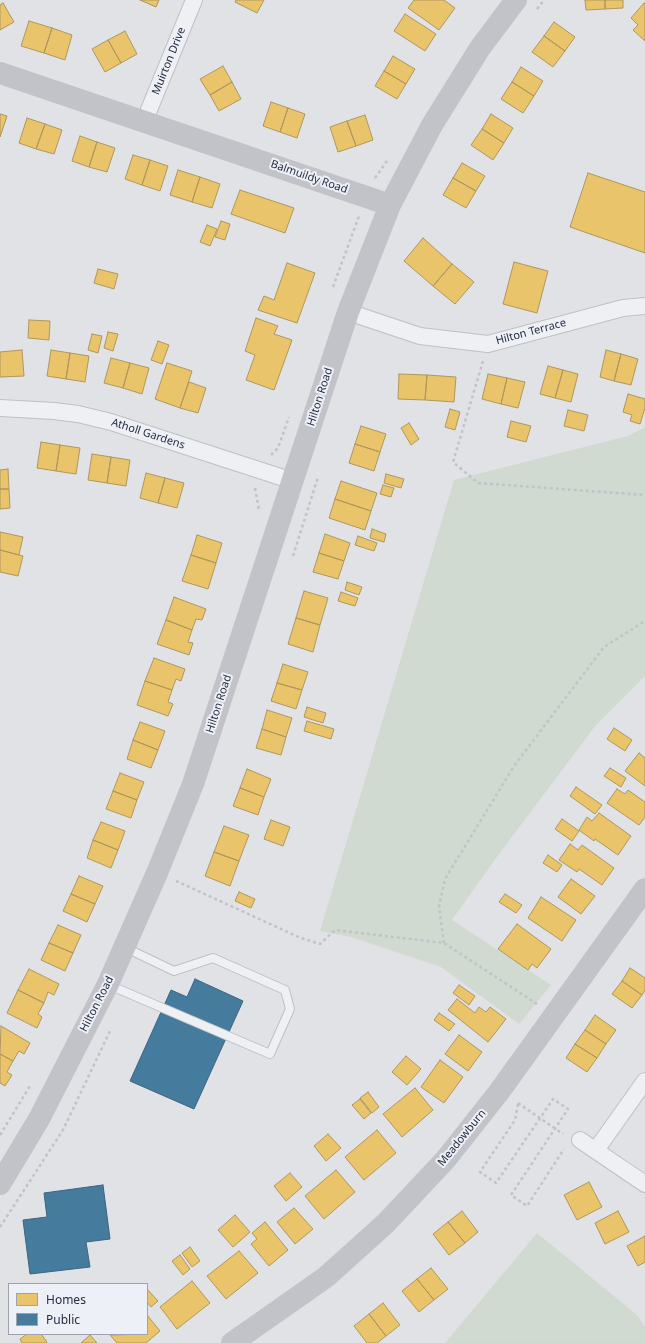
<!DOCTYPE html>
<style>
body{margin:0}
#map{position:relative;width:645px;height:1343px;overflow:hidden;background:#e0e2e6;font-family:"Noto Sans",sans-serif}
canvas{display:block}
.legend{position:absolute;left:8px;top:1283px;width:140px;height:52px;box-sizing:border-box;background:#edf0f6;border:1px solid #9da2ae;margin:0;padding:5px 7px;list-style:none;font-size:12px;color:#252d41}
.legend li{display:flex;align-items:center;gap:8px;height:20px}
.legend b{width:20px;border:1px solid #9da2ae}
</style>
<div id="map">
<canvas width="645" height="1343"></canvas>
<ul class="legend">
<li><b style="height:11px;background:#e9c46a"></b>Homes</li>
<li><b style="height:11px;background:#457b9d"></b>Public</li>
</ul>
</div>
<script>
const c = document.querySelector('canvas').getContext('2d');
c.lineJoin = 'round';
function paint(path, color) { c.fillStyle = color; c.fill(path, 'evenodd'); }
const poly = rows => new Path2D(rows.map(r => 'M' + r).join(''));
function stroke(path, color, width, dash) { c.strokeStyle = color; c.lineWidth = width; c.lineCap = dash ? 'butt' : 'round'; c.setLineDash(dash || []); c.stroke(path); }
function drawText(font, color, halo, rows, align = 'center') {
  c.font = font + ' "Noto Sans",sans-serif'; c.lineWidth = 4; c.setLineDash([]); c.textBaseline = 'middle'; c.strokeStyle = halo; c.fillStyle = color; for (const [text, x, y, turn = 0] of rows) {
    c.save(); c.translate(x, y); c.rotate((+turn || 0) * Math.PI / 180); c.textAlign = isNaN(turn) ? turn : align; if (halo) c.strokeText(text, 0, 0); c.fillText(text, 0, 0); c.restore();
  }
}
paint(poly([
 [645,427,645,676,596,725,496,858,452,920,551,985,519,1024,441,967,351,937,320,931,454,480,628,436],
 [537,1233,637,1315,645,1327,645,1343,445,1343]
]), '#d0dad0');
const homes = poly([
 [140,0,159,0,156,7,140,0],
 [236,0,264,0,257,13,235,2,236,0],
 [414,0,444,0,455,8,439,30,408,8,414,0],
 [585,0,605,0,605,9,586,10,585,0],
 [605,0,623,0,623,8,605,9,605,0],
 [3,3,14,22,0,30,0,5,3,3],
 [644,3,645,4,645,41,633,30,638,25,631,18,644,3],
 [405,14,436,34,425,51,394,31,405,14],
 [29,21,52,28,44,53,21,46,29,21],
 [554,22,575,37,565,51,544,36,554,22],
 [52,28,72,35,65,60,44,53,52,28],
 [125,31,137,54,121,63,108,40,125,31],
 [544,36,565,51,553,67,532,52,544,36],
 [108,40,121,63,105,72,92,49,108,40],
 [393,56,415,69,406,84,384,71,393,56],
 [223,66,232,82,210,95,200,79,223,66],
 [521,67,543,81,534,96,512,82,521,67],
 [384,71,406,84,397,99,375,86,384,71],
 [232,82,241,99,219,111,210,95,232,82],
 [512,82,534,96,523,113,501,99,512,82],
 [271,102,288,108,280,132,263,126,271,102],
 [288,108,305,114,297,138,280,132,288,108],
 [0,114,7,116,0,137,0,114],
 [491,114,513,128,504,143,482,129,491,114],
 [365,115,373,140,356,146,347,121,365,115],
 [27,118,45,124,36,149,19,143,27,118],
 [347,121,356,146,338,152,330,127,347,121],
 [45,124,62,130,54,154,36,149,45,124],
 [482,129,504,143,493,160,471,145,482,129],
 [80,136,97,142,89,167,72,161,80,136],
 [97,142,115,148,107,172,89,167,97,142],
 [133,155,150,160,142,185,125,179,133,155],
 [150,160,168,166,160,191,142,185,150,160],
 [462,163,485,176,476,191,453,178,462,163],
 [178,170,200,177,192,202,170,195,178,170],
 [588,173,645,192,645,253,570,227,588,173],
 [200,177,220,184,212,208,192,202,200,177],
 [453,178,476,191,466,208,443,195,453,178],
 [240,190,294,208,285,233,231,214,240,190],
 [221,221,230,224,225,240,215,237,221,221],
 [207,225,217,229,210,246,200,242,207,225],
 [423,238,452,264,433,286,404,261,423,238],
 [514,262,548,271,537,313,503,304,514,262],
 [287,263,315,273,297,323,258,310,264,296,274,300,287,263],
 [452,264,474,282,455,304,433,286,452,264],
 [98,269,118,274,114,289,94,283,98,269],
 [256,318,278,326,274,334,292,340,274,390,246,380,255,355,245,351,256,318],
 [29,320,50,321,49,340,28,338,29,320],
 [108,332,118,334,113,351,104,348,108,332],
 [92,334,102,336,98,353,88,350,92,334],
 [158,341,169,345,162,364,151,360,158,341],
 [22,350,24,376,0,377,0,352,22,350],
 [51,350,70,353,66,379,47,376,51,350],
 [606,350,621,354,614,381,600,377,606,350],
 [70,353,89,356,85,382,66,379,70,353],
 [621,354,638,359,631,385,614,381,621,354],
 [111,358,130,363,123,388,104,383,111,358],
 [130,363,149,368,142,394,123,388,130,363],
 [167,363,192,371,180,408,155,399,167,363],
 [548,366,563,370,555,398,540,394,548,366],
 [563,370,578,374,571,402,555,398,563,370],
 [399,374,427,375,425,400,398,399,399,374],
 [488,374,507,378,501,404,482,399,488,374],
 [427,375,456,377,454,402,425,400,427,375],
 [507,378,525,382,518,408,501,404,507,378],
 [189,382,206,388,198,413,180,408,189,382],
 [628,394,645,399,645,408,640,424,630,421,632,415,623,412,628,394],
 [450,409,460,412,455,430,445,427,450,409],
 [568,410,588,415,584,431,564,426,568,410],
 [511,421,531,426,526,442,507,437,511,421],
 [409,423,419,439,411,445,401,428,409,423],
 [361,426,386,434,380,452,355,444,361,426],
 [41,442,60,445,56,471,37,468,41,442],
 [355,444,380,452,374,471,349,463,355,444],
 [60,445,80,448,76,474,56,471,60,445],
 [92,454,111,457,107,483,88,480,92,454],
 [111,457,130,460,126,486,107,483,111,457],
 [8,469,9,489,0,489,0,470,8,469],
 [146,473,165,478,158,503,140,498,146,473],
 [386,474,404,479,401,488,384,483,386,474],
 [165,478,184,483,177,508,158,503,165,478],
 [341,481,377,493,371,511,335,499,341,481],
 [383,485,394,488,391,497,380,494,383,485],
 [0,489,9,489,10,508,0,509,0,489],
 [335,499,371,511,365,530,329,518,335,499],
 [372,529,386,534,384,542,370,538,372,529],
 [0,532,23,537,19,555,0,550,0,532],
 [325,534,350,543,344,561,319,553,325,534],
 [197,535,222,543,216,563,191,555,197,535],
 [358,536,377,543,374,551,355,545,358,536],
 [0,550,23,556,18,576,0,572,0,550],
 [319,553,344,561,338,579,313,572,319,553],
 [191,555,216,563,208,589,182,581,191,555],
 [347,582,362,587,359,595,345,590,347,582],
 [304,591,328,598,320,625,296,618,304,591],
 [341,592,358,598,355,606,338,601,341,592],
 [174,597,206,609,202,620,196,619,192,630,166,620,174,597],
 [296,618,320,625,313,652,288,644,296,618],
 [166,620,192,630,188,642,193,643,189,655,157,644,166,620],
 [154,658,185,669,181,681,176,679,172,690,145,681,154,658],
 [283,664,308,672,302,690,277,683,283,664],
 [145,681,172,690,168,702,173,704,168,716,137,705,145,681],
 [277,683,302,690,296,709,271,701,277,683],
 [307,707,326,713,323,723,304,717,307,707],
 [267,710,292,718,286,737,262,729,267,710],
 [307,721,334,729,331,739,304,731,307,721],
 [140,722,165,731,158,750,133,740,140,722],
 [614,728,632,740,625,751,607,739,614,728],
 [262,729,286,737,281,755,256,748,262,729],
 [133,740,158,750,151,768,127,759,133,740],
 [639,753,645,758,645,786,625,771,639,753],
 [610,768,626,778,621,787,604,776,610,768],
 [247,769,271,779,264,797,240,788,247,769],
 [120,773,144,782,137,800,113,791,120,773],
 [576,787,602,805,595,814,570,796,576,787],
 [240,788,264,797,258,815,233,806,240,788],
 [617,789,625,794,628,790,645,802,645,817,639,825,607,803,617,789],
 [113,791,137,800,131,818,106,809,113,791],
 [599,813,631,836,618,855,595,839,594,841,579,830,587,817,592,821,599,813],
 [562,819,579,831,572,841,555,829,562,819],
 [271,820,290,827,283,846,264,839,271,820],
 [101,822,125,831,118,850,93,840,101,822],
 [224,826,249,835,239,861,214,852,224,826],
 [93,840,118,850,111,868,87,858,93,840],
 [570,844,578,850,582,845,614,868,602,885,579,869,577,872,559,860,570,844],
 [214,852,239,861,230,886,205,876,214,852],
 [548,855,562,865,557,872,543,863,548,855],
 [79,876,103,886,95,904,71,894,79,876],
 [571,879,595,896,581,914,558,897,571,879],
 [239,892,255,899,251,908,235,901,239,892],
 [71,894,95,904,87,922,63,911,71,894],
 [505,894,522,905,516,913,499,902,505,894],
 [541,897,576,920,562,941,528,918,541,897],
 [517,924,551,949,537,968,532,964,528,970,498,949,517,924],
 [58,925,81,935,73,953,49,943,58,925],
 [49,943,73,953,65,971,41,960,49,943],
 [630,968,645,978,645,990,642,995,622,981,630,968],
 [29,969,59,984,54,995,48,992,44,1003,18,990,29,969],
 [622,981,642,995,632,1008,612,994,622,981],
 [459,985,475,996,469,1005,453,993,459,985],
 [18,990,44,1003,38,1014,42,1017,37,1028,7,1013,18,990],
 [457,999,475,1013,479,1007,486,1012,490,1007,506,1019,488,1042,448,1010,457,999],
 [439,1013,455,1024,449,1031,434,1020,439,1013],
 [595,1015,616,1030,606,1044,585,1030,595,1015],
 [1,1026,30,1043,24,1054,19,1051,13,1061,0,1054,1,1026],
 [585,1030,606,1044,597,1058,575,1044,585,1030],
 [459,1035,482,1052,468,1071,445,1054,459,1035],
 [575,1044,597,1058,587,1072,566,1058,575,1044],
 [0,1054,13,1061,7,1072,12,1075,5,1086,0,1083,0,1054],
 [406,1056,421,1069,407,1085,392,1072,406,1056],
 [440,1060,463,1077,444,1103,421,1087,440,1060],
 [415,1088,433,1110,402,1137,383,1114,415,1088],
 [368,1092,379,1107,372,1113,360,1098,368,1092],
 [360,1099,371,1113,364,1119,352,1105,360,1099],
 [377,1130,396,1153,364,1180,345,1157,377,1130],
 [328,1134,341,1148,326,1161,314,1146,328,1134],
 [336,1170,355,1192,324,1219,305,1196,336,1170],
 [290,1173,302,1187,286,1201,274,1186,290,1173],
 [589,1182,602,1207,577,1220,564,1195,589,1182],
 [294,1208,313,1229,295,1244,277,1222,294,1208],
 [462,1211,478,1232,465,1243,448,1222,462,1211],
 [618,1211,629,1232,605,1244,595,1223,618,1211],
 [235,1215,250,1232,233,1247,218,1230,235,1215],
 [265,1222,288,1250,269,1266,251,1244,257,1239,252,1233,265,1222],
 [448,1222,465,1243,449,1255,433,1234,448,1222],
 [645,1236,645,1262,638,1266,627,1246,645,1236],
 [190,1247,200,1261,192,1267,182,1253,190,1247],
 [239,1251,258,1273,226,1299,207,1276,239,1251],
 [180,1255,190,1269,183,1275,172,1261,180,1255],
 [431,1268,448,1289,434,1300,417,1279,431,1268],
 [417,1279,434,1300,419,1312,402,1291,417,1279],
 [192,1281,210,1303,177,1329,160,1307,192,1281],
 [147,1289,158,1301,151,1307,147,1302,147,1289],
 [383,1303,400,1325,386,1336,369,1314,383,1303],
 [369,1314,386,1336,377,1343,367,1343,354,1326,369,1314],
 [147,1315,160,1331,146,1343,117,1343,110,1335,147,1334,147,1315],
 [27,1334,41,1334,47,1342,46,1343,22,1343,20,1339,27,1334],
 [90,1335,97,1343,81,1343,90,1335]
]);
paint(homes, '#e9c46a');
stroke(homes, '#ae975e', 1);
const public = poly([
 [195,979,243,1001,194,1109,130,1081,171,990,187,997,195,979],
 [103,1185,110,1239,86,1242,90,1267,30,1274,23,1220,47,1217,44,1193,103,1185]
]);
paint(public, '#457b9d');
stroke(public, '#3b6481', 1);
const lane = poly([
 [109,985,270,1054,290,1009,285,990,213,958,174,971,126,948]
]);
const street = poly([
 [144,122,194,0],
 [348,312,420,336,488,344,623,308,645,306],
 [0,408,54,411,78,414,111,422,293,481],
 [580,1140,645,1184],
 [596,1150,645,1081]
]);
stroke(lane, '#bec0c4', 10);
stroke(street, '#bec0c4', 18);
stroke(poly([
 [537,9,544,0],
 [375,178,387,161],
 [333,287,359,216],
 [483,361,453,462,478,483,645,495],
 [271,455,278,448,289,417],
 [255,488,259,510],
 [293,556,318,477],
 [176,881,301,938,320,944,335,930,444,943,537,1004],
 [444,943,439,906,445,879,514,766,604,647,645,621],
 [518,1103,563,1134],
 [518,1104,515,1120,480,1172,496,1183,553,1099,568,1109,511,1195,527,1206,564,1149],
 [0,1135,30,1086],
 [0,1227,63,1130,110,1031]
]), '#c2c3c9', 2.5, [3, 3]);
stroke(lane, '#eff0f3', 8);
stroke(street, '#eff0f3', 16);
stroke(poly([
 [0,73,390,205],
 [0,1184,39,1119,108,984,157,873,193,784,348,312,390,205,432,125,480,48,516,0],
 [232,1343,326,1277,386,1223,446,1159,499,1092,645,889]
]), '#c1c3c9', 22);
drawText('11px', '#252d41', '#edf0f6', [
 ["Muirton Drive",169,61,-68],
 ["Balmuildy Road",309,177,19],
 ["Hilton Terrace",531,332,-15],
 ["Hilton Road",320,397,-72],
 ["Atholl Gardens",148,434,18],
 ["Hilton Road",219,704,-72],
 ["Hilton Road",97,1004,-63],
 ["Meadowburn",462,1138,-51]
]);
</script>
